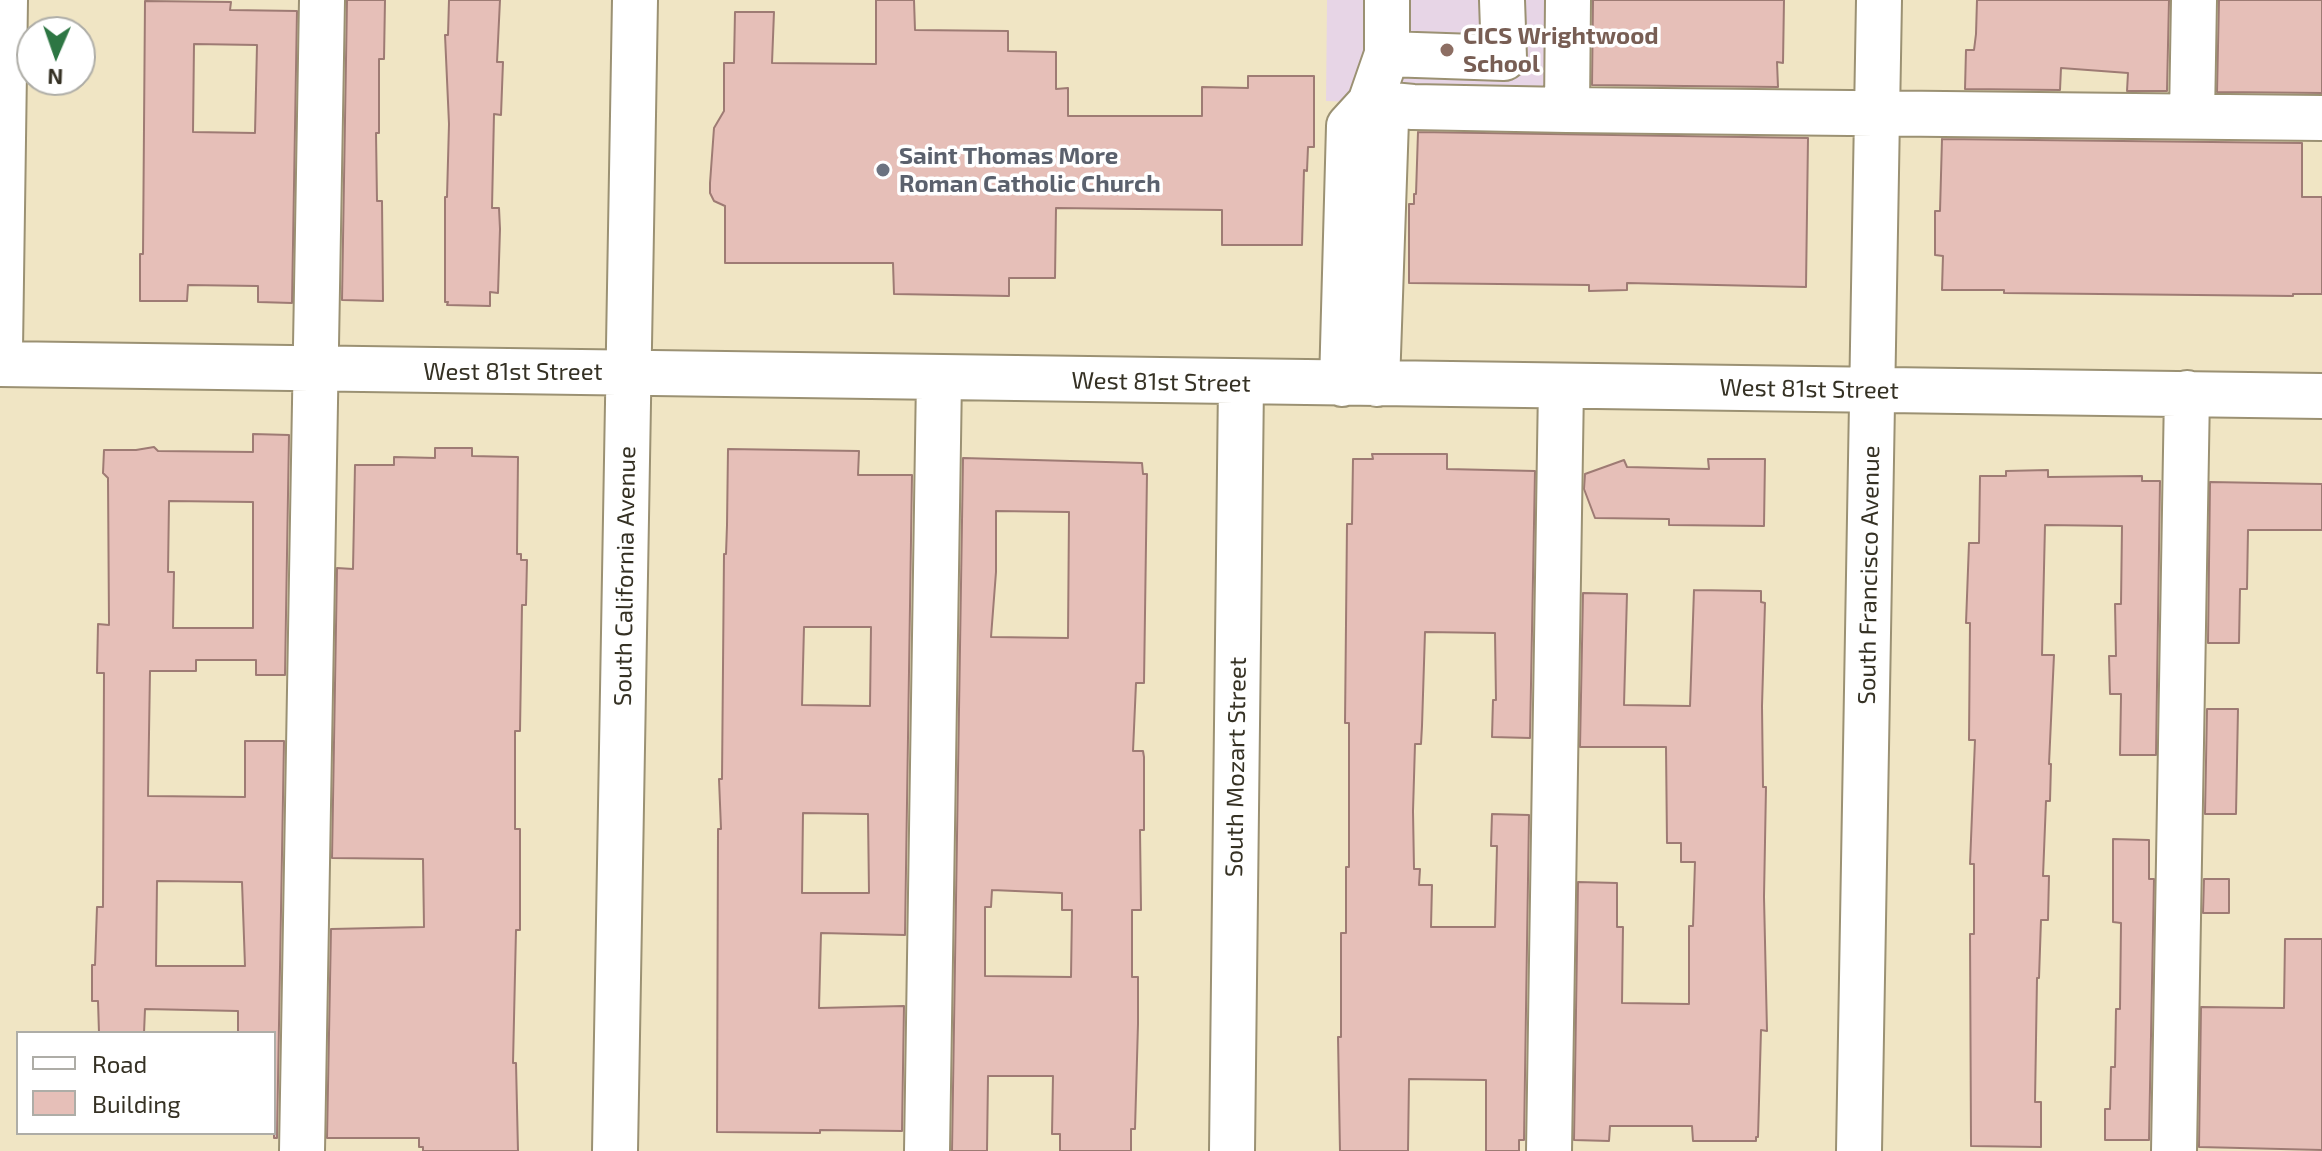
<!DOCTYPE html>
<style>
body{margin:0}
#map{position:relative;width:2322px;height:1151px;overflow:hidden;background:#f0e5c4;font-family:"Exo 2",sans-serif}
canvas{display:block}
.legend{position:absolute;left:16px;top:1031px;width:260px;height:104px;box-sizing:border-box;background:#fff;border:2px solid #aeada7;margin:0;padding:10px 14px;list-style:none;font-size:24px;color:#353124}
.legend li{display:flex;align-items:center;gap:16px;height:40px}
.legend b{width:40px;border:2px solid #aeada7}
.north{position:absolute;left:16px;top:16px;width:80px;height:80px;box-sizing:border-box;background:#fff;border:2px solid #aeada7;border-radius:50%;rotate:182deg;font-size:22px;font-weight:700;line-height:32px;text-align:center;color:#353124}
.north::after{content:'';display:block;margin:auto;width:28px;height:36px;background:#2d7643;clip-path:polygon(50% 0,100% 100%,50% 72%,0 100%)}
</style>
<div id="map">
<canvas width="2322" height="1151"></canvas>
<ul class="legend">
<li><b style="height:10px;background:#fff"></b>Road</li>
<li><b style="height:22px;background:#e6bfb8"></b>Building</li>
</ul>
<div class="north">N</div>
</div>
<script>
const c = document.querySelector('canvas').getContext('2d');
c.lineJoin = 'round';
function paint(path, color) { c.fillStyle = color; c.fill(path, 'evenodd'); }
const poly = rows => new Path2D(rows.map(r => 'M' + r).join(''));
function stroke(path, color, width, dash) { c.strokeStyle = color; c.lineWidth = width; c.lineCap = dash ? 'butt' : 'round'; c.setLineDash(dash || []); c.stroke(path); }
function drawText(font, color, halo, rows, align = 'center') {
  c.font = font + ' "Exo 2",sans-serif'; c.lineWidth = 7; c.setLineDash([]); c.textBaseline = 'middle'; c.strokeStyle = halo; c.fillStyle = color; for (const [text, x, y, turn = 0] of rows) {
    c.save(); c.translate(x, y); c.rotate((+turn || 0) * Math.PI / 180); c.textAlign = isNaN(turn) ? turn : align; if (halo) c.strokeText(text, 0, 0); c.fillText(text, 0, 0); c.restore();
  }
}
paint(poly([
 [1327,0,1568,0,1567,110,1326,101]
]), '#e7d5e6');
const building = poly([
 [347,0,385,0,384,59,379,59,379,133,376,133,377,201,382,201,383,301,342,300,347,0],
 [449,0,500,0,497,62,503,62,501,115,494,114,492,208,499,208,500,229,498,293,490,292,490,306,447,305,448,302,445,302,445,197,447,197,449,124,445,35,448,35,449,0],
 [876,0,914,0,915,30,1008,31,1008,51,1056,52,1056,89,1068,88,1068,116,1202,116,1202,87,1248,88,1248,76,1314,76,1314,147,1308,147,1307,171,1304,170,1302,245,1222,245,1222,210,1056,208,1055,278,1009,278,1009,296,894,294,893,263,725,263,725,206,714,201,710,193,710,183,714,128,724,111,724,63,734,63,735,12,774,12,772,63,876,64,876,0],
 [1593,0,1784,0,1783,63,1777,62,1778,87,1592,85,1593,0],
 [1977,0,2169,0,2167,91,2127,91,2128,73,2061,68,2060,90,1965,89,1966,50,1974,50,1976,34,1977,0],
 [2219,0,2322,0,2322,93,2217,92,2219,0],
 [145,1,231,2,230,10,297,11,292,303,258,302,258,286,188,285,187,301,140,301,140,254,143,254,145,1],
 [194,44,257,45,255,133,193,132,194,44],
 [1418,132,1808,138,1806,287,1627,283,1627,290,1589,291,1589,285,1409,283,1409,204,1414,204,1414,194,1416,194,1418,132],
 [1942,139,2302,143,2302,197,2322,197,2322,294,2293,294,2293,296,2004,293,2004,290,1942,290,1943,256,1935,255,1935,211,1940,211,1942,139],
 [253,434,289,435,285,675,256,675,256,660,196,660,196,671,150,671,148,796,245,797,245,741,284,741,277,1138,274,1138,274,1033,238,1033,238,1011,145,1009,144,1033,99,1033,98,1001,92,1001,92,965,95,965,97,907,103,907,104,673,97,673,98,624,109,625,108,478,103,473,104,450,136,450,154,447,158,451,253,452,253,434],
 [169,501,253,502,253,628,173,628,174,572,168,572,169,501],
 [157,881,242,882,245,966,156,966,157,881],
 [435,448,472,448,472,456,518,457,517,554,521,554,521,560,527,560,526,605,522,605,520,731,515,731,515,829,520,829,520,930,516,930,513,1063,516,1063,518,1151,423,1151,423,1147,419,1147,419,1138,327,1138,331,929,424,927,423,859,332,858,337,568,353,569,355,465,394,465,394,457,435,458,435,448],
 [728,449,859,451,858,475,912,475,905,935,821,933,819,1008,904,1006,902,1131,820,1130,820,1133,717,1132,718,829,721,829,719,779,722,779,724,554,726,554,727,525,728,449],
 [804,627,871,627,870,706,802,705,804,627],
 [803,813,868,814,869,893,802,893,803,813],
 [1372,454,1447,454,1447,469,1535,471,1530,738,1492,737,1493,700,1496,700,1495,633,1425,632,1422,726,1421,744,1415,744,1413,811,1414,869,1420,869,1419,885,1432,885,1431,927,1495,927,1497,846,1491,846,1492,814,1529,815,1524,1140,1519,1140,1519,1151,1486,1151,1486,1080,1409,1079,1408,1151,1340,1151,1338,1037,1341,1037,1341,933,1346,933,1346,867,1349,867,1349,723,1345,723,1347,524,1352,524,1353,459,1373,459,1372,454],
 [963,458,1142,463,1143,474,1147,474,1144,683,1136,683,1133,751,1143,751,1144,757,1144,830,1140,830,1141,910,1132,910,1132,977,1138,977,1138,1024,1135,1129,1131,1129,1131,1151,1060,1151,1060,1134,1052,1134,1053,1076,988,1076,987,1151,952,1151,963,458],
 [996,511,1069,512,1068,638,991,637,996,572,996,511],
 [992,890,1062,893,1062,910,1072,910,1071,977,985,976,985,907,991,907,992,890],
 [1708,459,1765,459,1764,526,1669,525,1669,519,1595,518,1584,489,1585,474,1624,460,1627,467,1709,469,1708,459],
 [2048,470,2048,477,2142,476,2142,481,2160,481,2156,755,2120,755,2121,697,2121,694,2110,694,2109,656,2116,656,2115,604,2121,604,2122,526,2045,525,2042,655,2054,655,2049,764,2051,764,2050,801,2046,801,2043,876,2049,876,2048,920,2041,920,2039,978,2037,978,2035,1102,2041,1102,2041,1147,1971,1146,1970,934,1974,934,1974,864,1970,864,1975,740,1969,740,1970,623,1966,623,1969,543,1979,543,1980,476,2006,476,2006,471,2048,470],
 [2210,482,2322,484,2322,530,2248,530,2247,589,2240,589,2239,643,2208,643,2210,482],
 [1694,590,1761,591,1761,602,1765,603,1762,706,1763,787,1766,787,1764,897,1767,1031,1761,1030,1758,1137,1756,1137,1756,1141,1693,1141,1692,1126,1610,1126,1609,1141,1574,1140,1578,882,1617,883,1617,927,1623,927,1622,1003,1689,1004,1689,926,1693,926,1695,862,1681,862,1681,843,1667,843,1666,747,1580,747,1583,593,1627,594,1624,705,1690,706,1694,590],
 [2207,709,2238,709,2236,814,2205,814,2207,709],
 [2113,839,2149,840,2149,879,2154,879,2149,1140,2105,1140,2105,1109,2110,1109,2111,1067,2115,1067,2116,1009,2120,1009,2121,923,2113,922,2113,839],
 [2204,879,2229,879,2229,913,2203,913,2204,879],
 [2285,939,2322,939,2322,1150,2199,1147,2201,1007,2284,1008,2285,939]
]);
paint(building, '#e6bfb8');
stroke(building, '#9e7b74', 2);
const minor = poly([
 [1387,0,1387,54,1370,103,1413,107,1567,110,2322,118],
 [1387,54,1504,58,1502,0],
 [1567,110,1568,0],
 [2192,116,2194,0],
 [0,349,5,0],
 [0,364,2322,396],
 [1342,384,1349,126,1370,103,1386,120,1377,384],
 [302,1151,322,0],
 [615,1151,635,0],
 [927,1151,939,378],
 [1232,1151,1241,383],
 [1549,1151,1561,386],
 [1859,1151,1879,0],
 [2174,1151,2187,393]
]);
stroke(minor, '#9b9173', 48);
stroke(minor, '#fff', 44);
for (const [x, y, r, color] of [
 [1447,50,8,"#8d6e63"],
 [883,170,8,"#6b7280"]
]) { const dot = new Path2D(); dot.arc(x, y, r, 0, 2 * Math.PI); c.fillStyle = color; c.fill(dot); stroke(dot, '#fff', 3); }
drawText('bold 24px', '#785e54', '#fff', [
 ["CICS Wrightwood",1463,36],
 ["School",1463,64]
], 'left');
drawText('bold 24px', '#5b616d', '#fff', [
 ["Saint Thomas More",899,156],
 ["Roman Catholic Church",899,184]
], 'left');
drawText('24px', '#353124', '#fff', [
 ["West 81st Street",513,372],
 ["West 81st Street",1161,382,1],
 ["West 81st Street",1809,389,1],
 ["South Francisco Avenue",1869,575,-89],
 ["South California Avenue",625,576,-89],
 ["South Mozart Street",1236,767,-89]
]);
</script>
